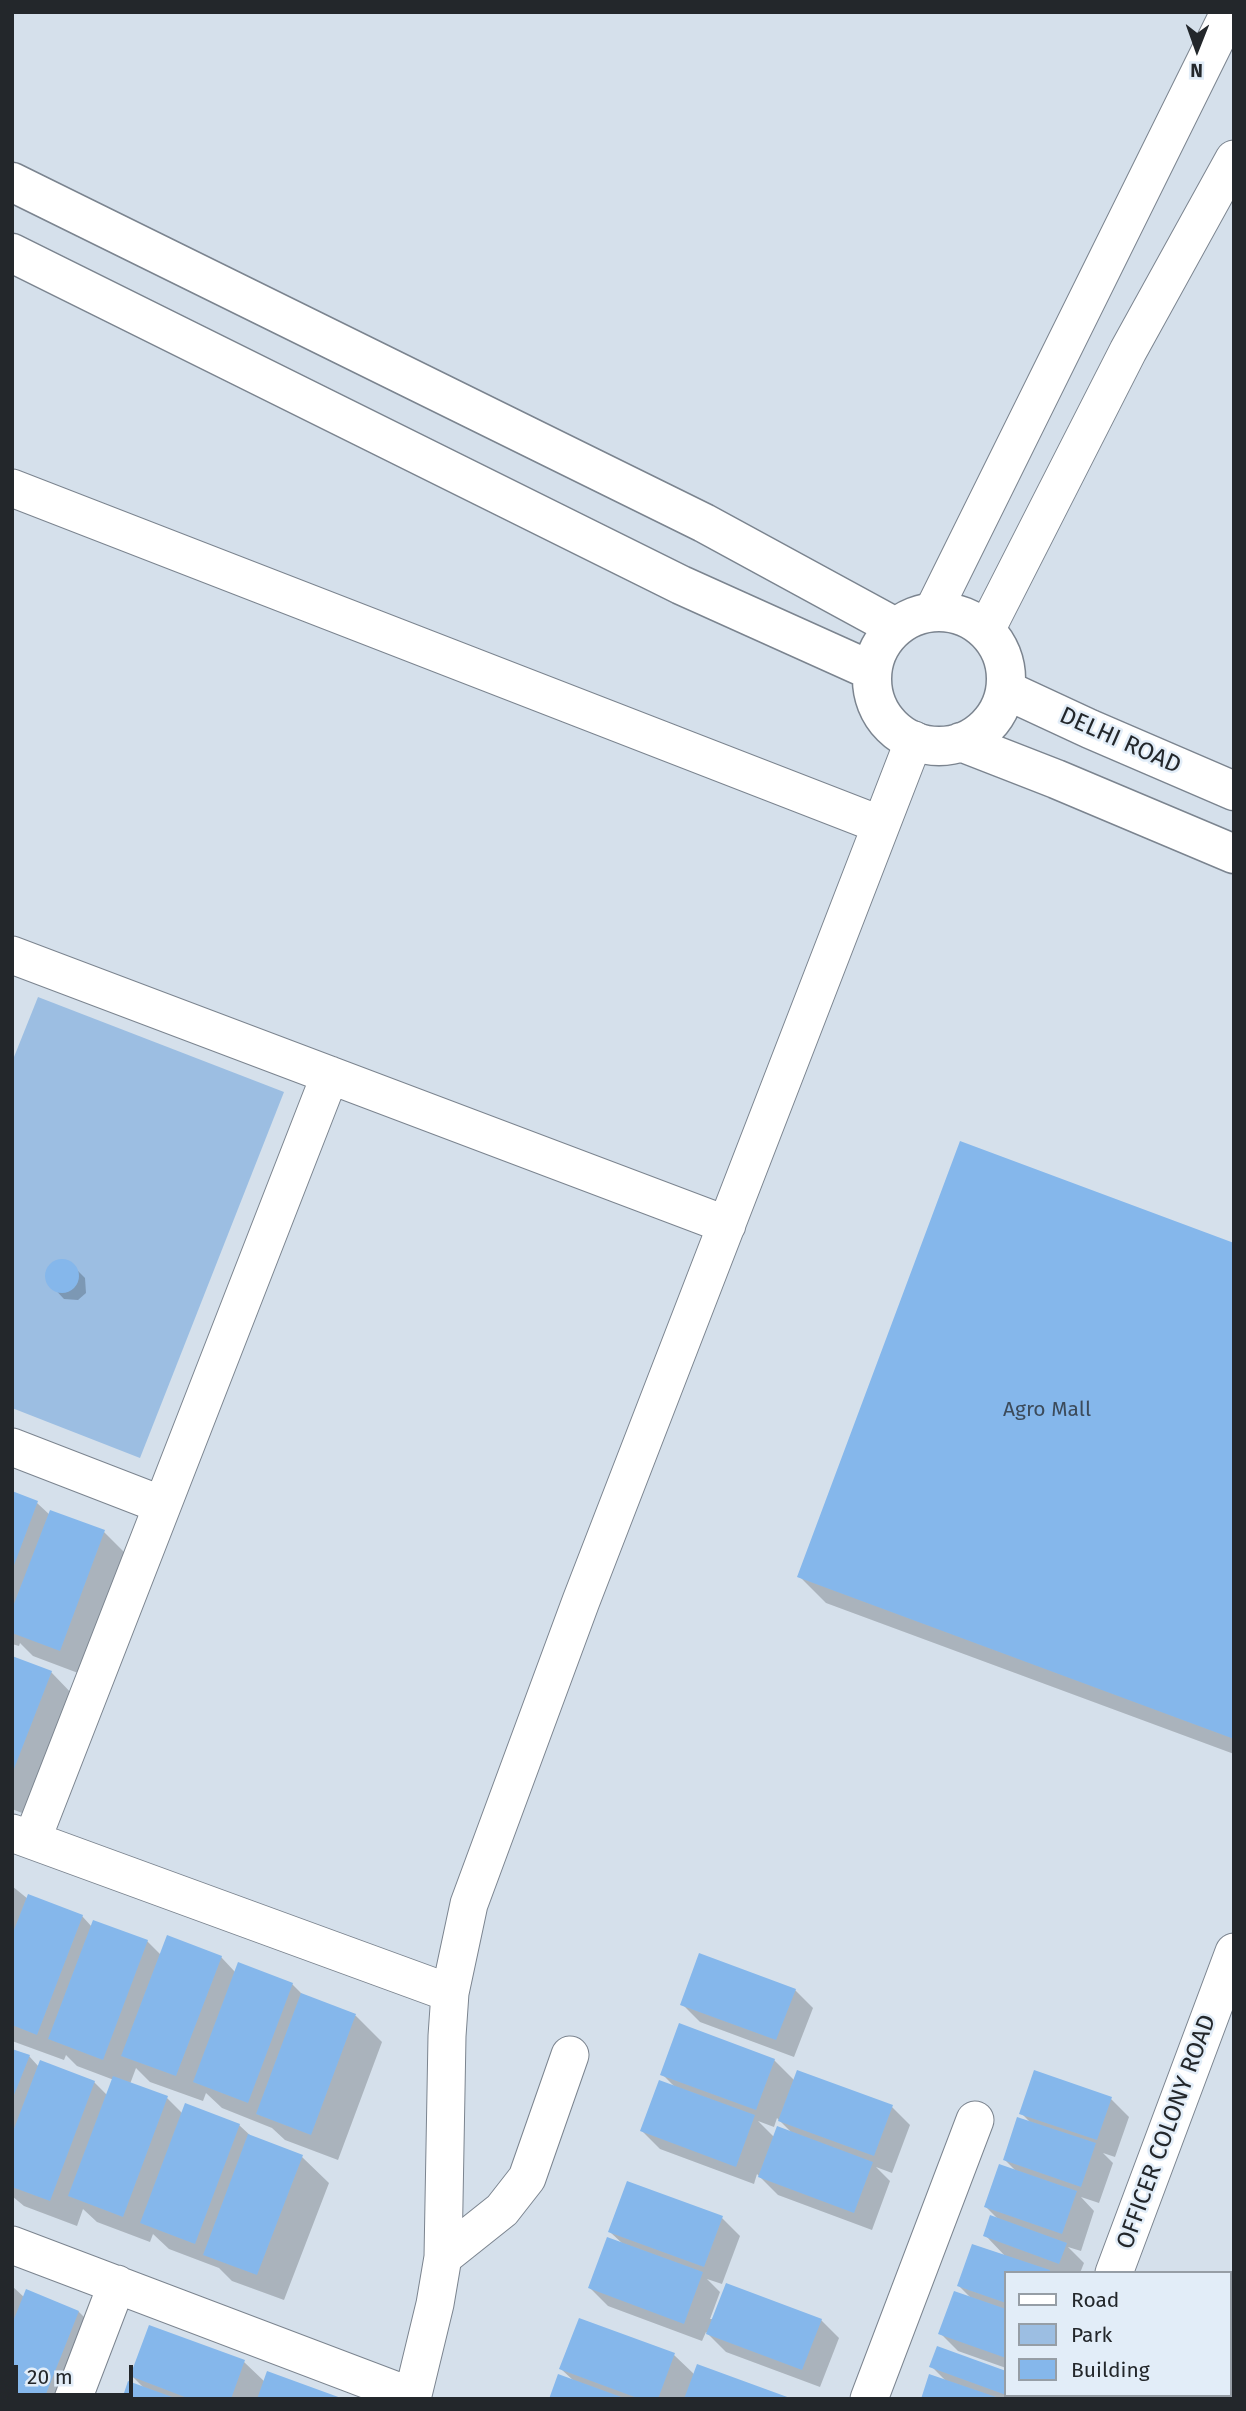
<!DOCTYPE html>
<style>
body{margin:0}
#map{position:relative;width:1246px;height:2411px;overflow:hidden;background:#d5e0eb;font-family:"Fira Sans",sans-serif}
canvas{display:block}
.frame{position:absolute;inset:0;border:14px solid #23272b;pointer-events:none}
.legend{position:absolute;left:1004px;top:2271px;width:228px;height:126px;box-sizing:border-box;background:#e2edf8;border:2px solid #969ea6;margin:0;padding:9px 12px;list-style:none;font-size:21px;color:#23272b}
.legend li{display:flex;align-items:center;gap:14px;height:35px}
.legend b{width:35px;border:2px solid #969ea6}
.north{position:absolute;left:1162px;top:14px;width:70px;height:70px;-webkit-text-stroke:5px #e2edf8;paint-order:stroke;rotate:181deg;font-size:19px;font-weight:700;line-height:28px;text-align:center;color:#23272b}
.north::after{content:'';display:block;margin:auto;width:24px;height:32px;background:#23272b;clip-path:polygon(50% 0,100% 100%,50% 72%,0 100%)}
.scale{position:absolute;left:14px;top:2365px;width:119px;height:32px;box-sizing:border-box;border:4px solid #23272b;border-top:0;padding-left:9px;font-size:21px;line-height:24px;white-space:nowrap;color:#23272b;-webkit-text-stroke:5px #e2edf8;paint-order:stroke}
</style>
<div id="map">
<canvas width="1246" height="2411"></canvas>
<div class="frame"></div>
<ul class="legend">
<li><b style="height:9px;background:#fff"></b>Road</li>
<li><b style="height:19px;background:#9cbee2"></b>Park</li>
<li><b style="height:19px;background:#85b7eb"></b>Building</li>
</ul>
<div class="north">N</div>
<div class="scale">20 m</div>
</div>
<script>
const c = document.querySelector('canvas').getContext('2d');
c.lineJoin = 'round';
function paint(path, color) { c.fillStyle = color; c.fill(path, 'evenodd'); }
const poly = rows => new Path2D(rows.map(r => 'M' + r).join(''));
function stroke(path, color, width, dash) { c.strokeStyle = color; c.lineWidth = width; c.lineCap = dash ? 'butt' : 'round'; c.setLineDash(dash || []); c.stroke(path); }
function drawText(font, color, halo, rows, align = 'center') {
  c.font = font + ' "Fira Sans",sans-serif'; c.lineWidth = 5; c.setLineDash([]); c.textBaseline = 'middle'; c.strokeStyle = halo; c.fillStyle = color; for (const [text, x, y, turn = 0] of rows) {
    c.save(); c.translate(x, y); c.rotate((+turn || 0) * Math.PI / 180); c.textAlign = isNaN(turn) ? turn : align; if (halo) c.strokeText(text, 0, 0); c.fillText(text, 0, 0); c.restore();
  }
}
paint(poly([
 [38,997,284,1092,140,1458,12,1408,12,1062]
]), '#9cbee2');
paint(poly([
 [1234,1245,1234,1754,826,1603,799,1576],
 [58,1261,68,1261,85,1278,86,1293,78,1300,64,1299,48,1282,46,1277,49,1266],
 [12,1493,37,1503,50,1515,104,1532,130,1558,86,1676,33,1656,20,1643,19,1646,12,1644],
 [12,1658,51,1672,77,1699,32,1817,12,1809],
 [12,1886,28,1899,82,1916,92,1927,147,1941,161,1955,221,1957,236,1973,292,1984,305,1997,356,2016,382,2042,338,2160,285,2140,272,2128,222,2108,206,2093,203,2101,150,2082,136,2068,130,2084,167,2098,183,2114,239,2125,252,2137,302,2157,329,2183,284,2300,232,2281,219,2268,169,2249,153,2234,150,2242,97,2222,83,2209,77,2226,24,2206,12,2196,12,2050,29,2056,39,2067,94,2082,108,2096,114,2080,77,2066,66,2055,64,2060,12,2041],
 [795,1990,813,2008,794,2057,700,2022,682,2004],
 [774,2060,795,2081,892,2107,910,2125,892,2173,876,2167,890,2181,872,2230,778,2195,757,2174,754,2184,660,2149,642,2131,676,2088,662,2074],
 [777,2118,793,2134,774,2137,758,2121,774,2127],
 [1111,2099,1129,2117,1115,2157,1103,2153,1113,2163,1099,2203,1081,2197,1094,2211,1081,2251,1068,2247,1084,2263,1080,2273,1054,2273,1047,2270,1050,2273,1006,2273,1006,2368,958,2351,940,2333,972,2299,959,2286,1006,2257,985,2235,999,2220,986,2207,1017,2172,1005,2160,1031,2123,1021,2113],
 [722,2218,740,2236,722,2284,707,2279,720,2292,710,2319,821,2320,839,2338,820,2387,726,2352,706,2332,702,2341,608,2306,590,2288,623,2244,610,2232],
 [12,2286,25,2298,27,2292,79,2312,97,2330,69,2399,12,2399],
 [150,2327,244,2362,265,2382,337,2399,124,2399,146,2390,132,2376],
 [938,2348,1006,2373,1006,2395,1031,2395,1029,2399,923,2399,947,2382,931,2366],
 [674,2355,695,2375,786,2399,551,2399,575,2382,561,2369]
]), '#0003');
paint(poly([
 [960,1141,1234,1243,1234,1739,797,1577],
 '45 1276a17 17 0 1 1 34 0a17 17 0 1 1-34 0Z',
 [12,1491,38,1501,13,1568,12,1568],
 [50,1510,105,1530,60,1651,12,1633,12,1609],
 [12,1656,52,1671,12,1774],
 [28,1894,83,1915,37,2035,12,2025,12,1935],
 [93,1920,148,1940,103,2060,48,2039],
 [167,1935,222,1956,176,2076,121,2056],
 [699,1953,796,1989,776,2040,680,2005],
 [238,1962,293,1983,248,2103,193,2082],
 [301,1993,356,2014,311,2135,256,2114],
 [679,2023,775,2059,756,2110,660,2075],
 [12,2049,30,2055,12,2100],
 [40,2060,95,2081,50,2201,12,2187,12,2134],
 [797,2070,893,2105,874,2156,778,2121],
 [1034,2070,1112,2097,1097,2140,1019,2114],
 [113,2076,168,2096,123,2217,68,2196],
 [659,2080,755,2115,736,2167,640,2131],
 [185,2103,240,2124,195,2244,140,2223],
 [1017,2117,1096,2143,1081,2187,1003,2160],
 [777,2126,873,2162,854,2213,758,2177],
 [248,2134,303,2155,257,2275,203,2255],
 [999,2164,1077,2191,1062,2234,984,2207],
 [627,2181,723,2216,704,2267,608,2232],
 [990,2215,1067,2243,1059,2264,983,2236],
 [607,2237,703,2272,684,2324,588,2288],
 [972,2244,1050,2270,1049,2273,1006,2273,1006,2303,957,2286],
 [726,2283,822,2319,802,2370,706,2334],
 [26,2289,79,2311,44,2399,12,2399,12,2324],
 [954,2291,1006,2309,1006,2358,938,2334],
 [579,2318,675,2353,658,2399,640,2399,559,2369],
 [149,2325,245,2360,231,2399,190,2399,130,2376],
 [937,2346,1006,2371,1006,2395,929,2367],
 [697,2364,790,2398,790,2399,684,2399],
 [267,2371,341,2398,341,2399,257,2399],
 [558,2374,624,2398,624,2399,549,2399],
 [929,2374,999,2398,999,2399,921,2399],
 [128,2381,175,2398,175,2399,122,2399]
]), '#85b7eb');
const minor = poly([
 [12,488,881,825],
 [933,611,1225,21,1232,12],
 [986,630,1128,351,1234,159],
 [12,955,727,1225],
 [12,1447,162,1505],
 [12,1833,450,1993],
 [32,1840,330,1075],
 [12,2245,413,2397],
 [443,2257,502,2210,527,2178,570,2055],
 [1114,2273,1234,1952],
 [73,2399,117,2284],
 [412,2399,435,2304,443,2257,447,2036,450,1993,469,1904,581,1601,914,740],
 [869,2399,975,2120],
 [1067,2399,1068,2395]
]);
const secondary = poly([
 [12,182,704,523,895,627],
 [12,253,681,585,872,671],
 '872 679a67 67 0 1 1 134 0a67 67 0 1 1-134 0Z',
 [1006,690,1090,729,1234,791],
 [961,742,1056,779,1234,854]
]);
stroke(minor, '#7b848f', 39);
stroke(secondary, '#7b848f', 41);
stroke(minor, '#fff', 37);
stroke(secondary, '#fff', 38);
drawText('21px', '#3c4b5b', null, [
 ["Agro Mall",1047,1410]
]);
drawText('24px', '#23272b', '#e2edf8', [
 ["DELHI ROAD",1120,741,24],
 ["OFFICER COLONY ROAD",1167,2132,-70]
]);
</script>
